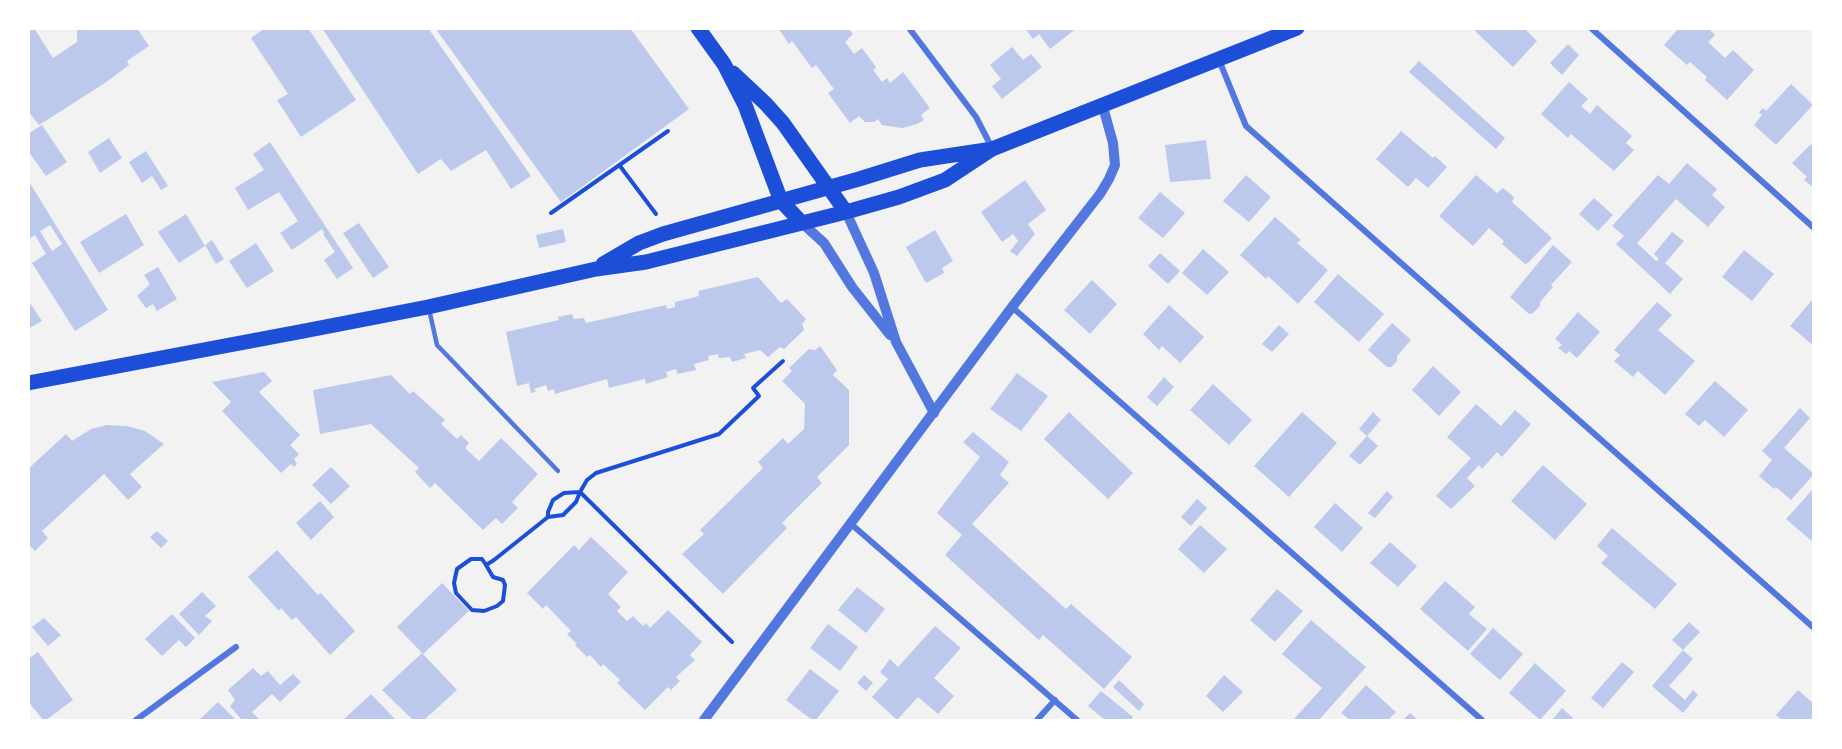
<!DOCTYPE html>
<style>
body{margin:0}
#map{position:relative;width:1842px;height:749px;overflow:hidden;background:#f2f2f2;font-family:"Times New Roman",serif}
canvas{display:block}
.frame{position:absolute;inset:0;border:30px solid #fff;pointer-events:none}
</style>
<div id="map">
<canvas width="1842" height="749"></canvas>
<div class="frame"></div>
</div>
<script>
const c = document.querySelector('canvas').getContext('2d');
c.lineJoin = 'round';
function paint(path, color) { c.fillStyle = color; c.fill(path, 'evenodd'); }
const poly = rows => new Path2D(rows.map(r => 'M' + r).join(''));
function stroke(path, color, width, dash) { c.strokeStyle = color; c.lineWidth = width; c.lineCap = dash ? 'butt' : 'round'; c.setLineDash(dash || []); c.stroke(path); }
paint(poly([
 [28,28,34,28,53,58,77,42,77,28,88,28,89,31,93,28,137,28,149,46,127,61,129,65,105,83,39,125,28,111],
 [265,28,308,28,356,100,301,137,277,100,288,94,251,38],
 [322,28,428,28,531,176,511,189,486,150,451,171,441,159,418,174],
 [435,28,630,28,689,109,561,202],
 [778,28,848,28,853,34,845,42,854,54,862,48,876,67,873,70,882,82,887,78,890,83,903,72,930,108,921,115,924,120,917,124,902,128,882,125,878,119,874,122,865,122,859,116,850,123,828,93,834,89,816,65,812,68,792,41,789,44],
 [1025,28,1077,28,1050,49,1039,34,1033,39],
 [1477,28,1524,28,1537,41,1513,67,1475,31],
 [1679,28,1708,28,1715,35,1708,42,1725,58,1733,50,1754,70,1727,100,1705,80,1707,77,1690,62,1687,65,1664,45],
 [1568,44,1579,55,1562,75,1550,63],
 [1012,47,1023,60,1031,54,1042,67,1002,99,992,86,1001,79,990,65],
 [1419,61,1505,138,1496,149,1409,72],
 [1569,82,1588,99,1581,106,1590,114,1597,105,1632,136,1626,143,1634,150,1614,171,1571,134,1568,138,1541,114],
 [1791,84,1813,105,1776,145,1754,125,1762,115,1759,112,1763,108,1766,111],
 [42,125,67,162,46,176,28,151,28,134],
 [1401,131,1433,158,1435,156,1447,167,1428,188,1416,178,1408,187,1376,159],
 [109,138,122,158,100,173,88,152],
 [1206,140,1211,179,1170,182,1165,145],
 [270,142,353,268,337,279,324,260,335,252,323,234,324,233,322,229,292,250,280,233,298,221,279,192,248,210,235,188,264,170,253,154],
 [1811,144,1814,147,1814,188,1804,180,1807,177,1792,163],
 [146,151,168,186,161,190,152,176,142,183,129,162],
 [1687,163,1717,189,1712,195,1725,207,1708,227,1676,199,1637,243,1656,261,1659,259,1654,254,1672,232,1684,241,1665,263,1683,279,1670,294,1616,244,1624,236,1612,226,1658,175,1669,184],
 [1246,175,1271,197,1249,222,1223,201],
 [1476,175,1497,193,1503,188,1514,197,1512,202,1552,238,1528,263,1525,264,1502,244,1504,241,1489,228,1473,246,1439,216],
 [28,180,108,310,75,331,32,263,46,254,35,235,28,239],
 [50,225,62,244,52,251,40,231],
 [1025,180,1046,210,1028,224,1035,234,1017,256,1010,251,1018,241,1013,234,1002,242,981,212],
 [1160,192,1185,213,1163,238,1138,218],
 [1594,198,1613,215,1598,231,1579,214],
 [126,214,144,245,99,273,80,242],
 [186,214,205,246,179,263,158,232],
 [1275,217,1301,240,1297,243,1328,270,1298,304,1268,276,1266,279,1240,255],
 [359,223,389,267,373,278,343,233],
 [563,229,566,242,539,248,536,235],
 [935,230,953,261,942,268,944,273,926,283,906,247],
 [212,240,224,259,216,264,205,245],
 [256,243,274,271,247,288,229,261],
 [1553,245,1572,262,1551,285,1553,287,1540,302,1540,306,1533,313,1529,314,1510,297],
 [1203,249,1229,272,1207,295,1182,273],
 [1744,250,1774,274,1752,301,1722,277],
 [1160,253,1180,271,1168,284,1148,266],
 [158,267,177,299,157,311,153,304,146,308,137,296,150,284,144,275],
 [1338,274,1384,314,1359,342,1314,302],
 [758,277,781,303,787,299,806,319,802,324,804,330,784,349,780,347,768,357,760,350,744,354,746,358,732,362,730,357,719,358,718,354,708,356,709,360,694,364,696,370,677,374,676,369,666,372,668,377,646,384,645,379,609,388,607,379,555,394,554,389,548,391,546,385,534,389,536,392,531,393,529,383,517,386,506,332,559,320,558,317,572,314,574,319,584,318,586,323,666,305,667,309,675,307,675,302,699,296,698,291],
 [1092,280,1117,304,1090,334,1064,310],
 [28,300,42,321,28,329],
 [1812,300,1814,301,1814,346,1790,326],
 [1657,302,1672,315,1658,330,1695,361,1665,395,1638,371,1633,377,1614,361,1620,355,1614,350],
 [1169,305,1204,337,1180,363,1162,346,1159,350,1143,334],
 [1578,312,1600,332,1577,358,1569,351,1566,354,1558,348,1562,345,1555,339],
 [1392,323,1411,340,1397,356,1397,361,1391,367,1387,367,1368,350],
 [1279,325,1289,334,1272,352,1262,344],
 [820,346,837,370,833,375,849,390,849,445,817,477,822,483,782,523,787,528,723,594,682,554,704,534,700,530,763,468,758,462,783,438,788,444,804,429,805,404,782,381,792,371,789,368,809,349,815,350],
 [1433,366,1461,392,1439,416,1412,390],
 [264,372,272,381,259,392,300,435,290,445,299,454,294,459,297,464,294,467,291,464,281,473,222,411,231,402,212,382],
 [1017,373,1048,396,1021,431,990,409],
 [391,375,410,394,413,391,445,420,441,424,457,439,461,435,469,443,465,448,479,461,501,438,538,474,512,502,518,508,502,524,496,518,483,530,435,483,430,488,415,472,419,468,371,424,320,434,313,390],
 [1164,377,1174,387,1157,406,1147,397],
 [1715,381,1748,410,1724,437,1705,420,1699,426,1685,414],
 [1213,384,1252,420,1229,445,1190,410],
 [1476,404,1501,426,1515,410,1531,424,1502,457,1497,452,1482,469,1479,465,1467,478,1475,486,1451,509,1436,496,1471,458,1447,437],
 [1800,408,1810,418,1784,448,1814,474,1791,500,1776,487,1774,489,1759,476,1772,460,1762,451],
 [1069,412,1133,473,1108,499,1044,439],
 [1302,412,1337,443,1289,497,1254,466],
 [1373,412,1381,420,1367,436,1378,446,1360,465,1349,456,1367,436,1359,429],
 [107,425,127,426,145,431,164,444,130,474,142,487,128,500,104,474,42,531,48,538,35,551,28,544,28,469,66,434,72,441,91,429],
 [973,432,1009,462,1000,475,1009,483,972,524,1066,609,1071,604,1132,657,1104,689,1043,635,1039,640,945,555,962,535,937,513,980,457,963,442],
 [1543,465,1587,504,1555,540,1511,501],
 [331,467,350,486,331,504,312,485],
 [1814,488,1814,543,1786,519],
 [1387,491,1393,497,1375,518,1368,513],
 [1197,499,1207,508,1191,526,1181,517],
 [320,501,334,517,311,540,296,523],
 [1335,503,1363,528,1342,552,1314,527],
 [1200,525,1227,549,1204,573,1178,549],
 [1612,528,1677,584,1655,609,1601,563,1608,556,1597,546],
 [157,531,168,541,161,548,150,537],
 [591,537,628,572,608,594,621,607,617,611,627,621,633,616,643,626,646,623,650,628,668,610,702,642,690,655,695,660,676,677,680,681,671,690,668,687,645,710,617,683,620,680,603,664,601,667,590,655,587,657,575,645,577,644,567,634,571,631,546,605,543,609,527,593,574,545,579,550],
 [1390,542,1417,566,1398,587,1370,563],
 [277,550,318,595,321,593,355,631,330,655,296,617,292,620,281,608,279,611,248,577],
 [1445,581,1475,607,1469,614,1487,629,1468,651,1420,609],
 [442,583,469,611,423,654,457,690,424,720,413,720,382,690,422,653,397,627],
 [857,587,885,609,866,633,838,610],
 [1277,589,1303,611,1275,642,1250,620],
 [202,592,216,606,205,616,212,621,199,635,179,614],
 [172,614,195,638,186,647,179,640,162,656,145,639],
 [44,618,61,635,48,646,32,627],
 [1311,620,1366,667,1319,720,1293,720,1322,688,1282,654],
 [1689,622,1700,632,1683,650,1672,640],
 [828,624,858,647,840,671,810,648],
 [935,626,961,648,934,678,954,696,938,714,918,697,897,720,872,697,888,679,880,672,890,659,898,667],
 [1493,628,1523,654,1500,680,1470,654],
 [1683,650,1693,659,1669,686,1685,700,1693,690,1698,695,1683,713,1652,686],
 [38,652,73,700,46,720,43,720,28,701,28,659],
 [1622,662,1634,672,1603,708,1591,698],
 [1535,663,1566,691,1540,720,1509,693],
 [253,668,261,676,268,671,280,685,293,674,301,682,280,702,272,694,252,712,260,720,242,720,230,706,235,700,228,690],
 [810,669,839,691,816,720,812,720,786,700],
 [864,675,873,683,866,691,857,683],
 [1224,675,1243,692,1223,712,1206,696],
 [1119,680,1144,704,1139,711,1113,687],
 [1366,685,1396,712,1388,720,1350,720,1341,713],
 [1798,690,1814,704,1814,720,1782,720,1776,715],
 [1101,691,1133,717,1130,720,1105,720,1088,706],
 [371,694,396,720,343,720],
 [218,702,236,720,199,720],
 [1562,708,1573,718,1570,720,1552,720],
 [1410,713,1418,720,1403,720]
]), '#bdc9ec');
stroke(poly([
 [620,166,656,214],
 [551,213,668,131],
 [548,517,548,512,553,500,564,493,580,492,587,480,596,473,719,434,759,396,753,388,783,361],
 [486,565,493,577,503,580,505,585,503,601,497,606,484,611,472,610,456,593,454,583,457,569,471,559,482,559,486,565,494,560,548,517,563,515,576,502,580,492,732,642]
]), '#1d4ed8', 4);
stroke(poly([
 [429,309,437,345,558,471]
]), '#5277de', 4.5);
stroke(poly([
 [909,28,976,117,992,148],
 [1591,28,1814,228],
 [1219,60,1246,126,1814,628],
 [1012,307,1482,720],
 [851,524,1077,720],
 [136,720,236,647],
 [1037,720,1055,700]
]), '#5277de', 6);
stroke(poly([
 [846,212,874,273,896,342,934,413],
 [802,223,824,243,852,287,890,335],
 [704,720,1012,307,1100,194,1109,179,1115,165,1113,143,1103,107]
]), '#5277de', 10);
stroke(poly([
 [698,28,724,64,745,105,781,201,802,223],
 [733,73,766,104,783,123,846,212],
 [603,264,639,243,663,234,859,179,920,160,986,150],
 [28,383,304,331,428,307,596,269,646,262,846,212,899,197,945,180,992,149,1297,28]
]), '#1d4ed8', 15);
</script>
